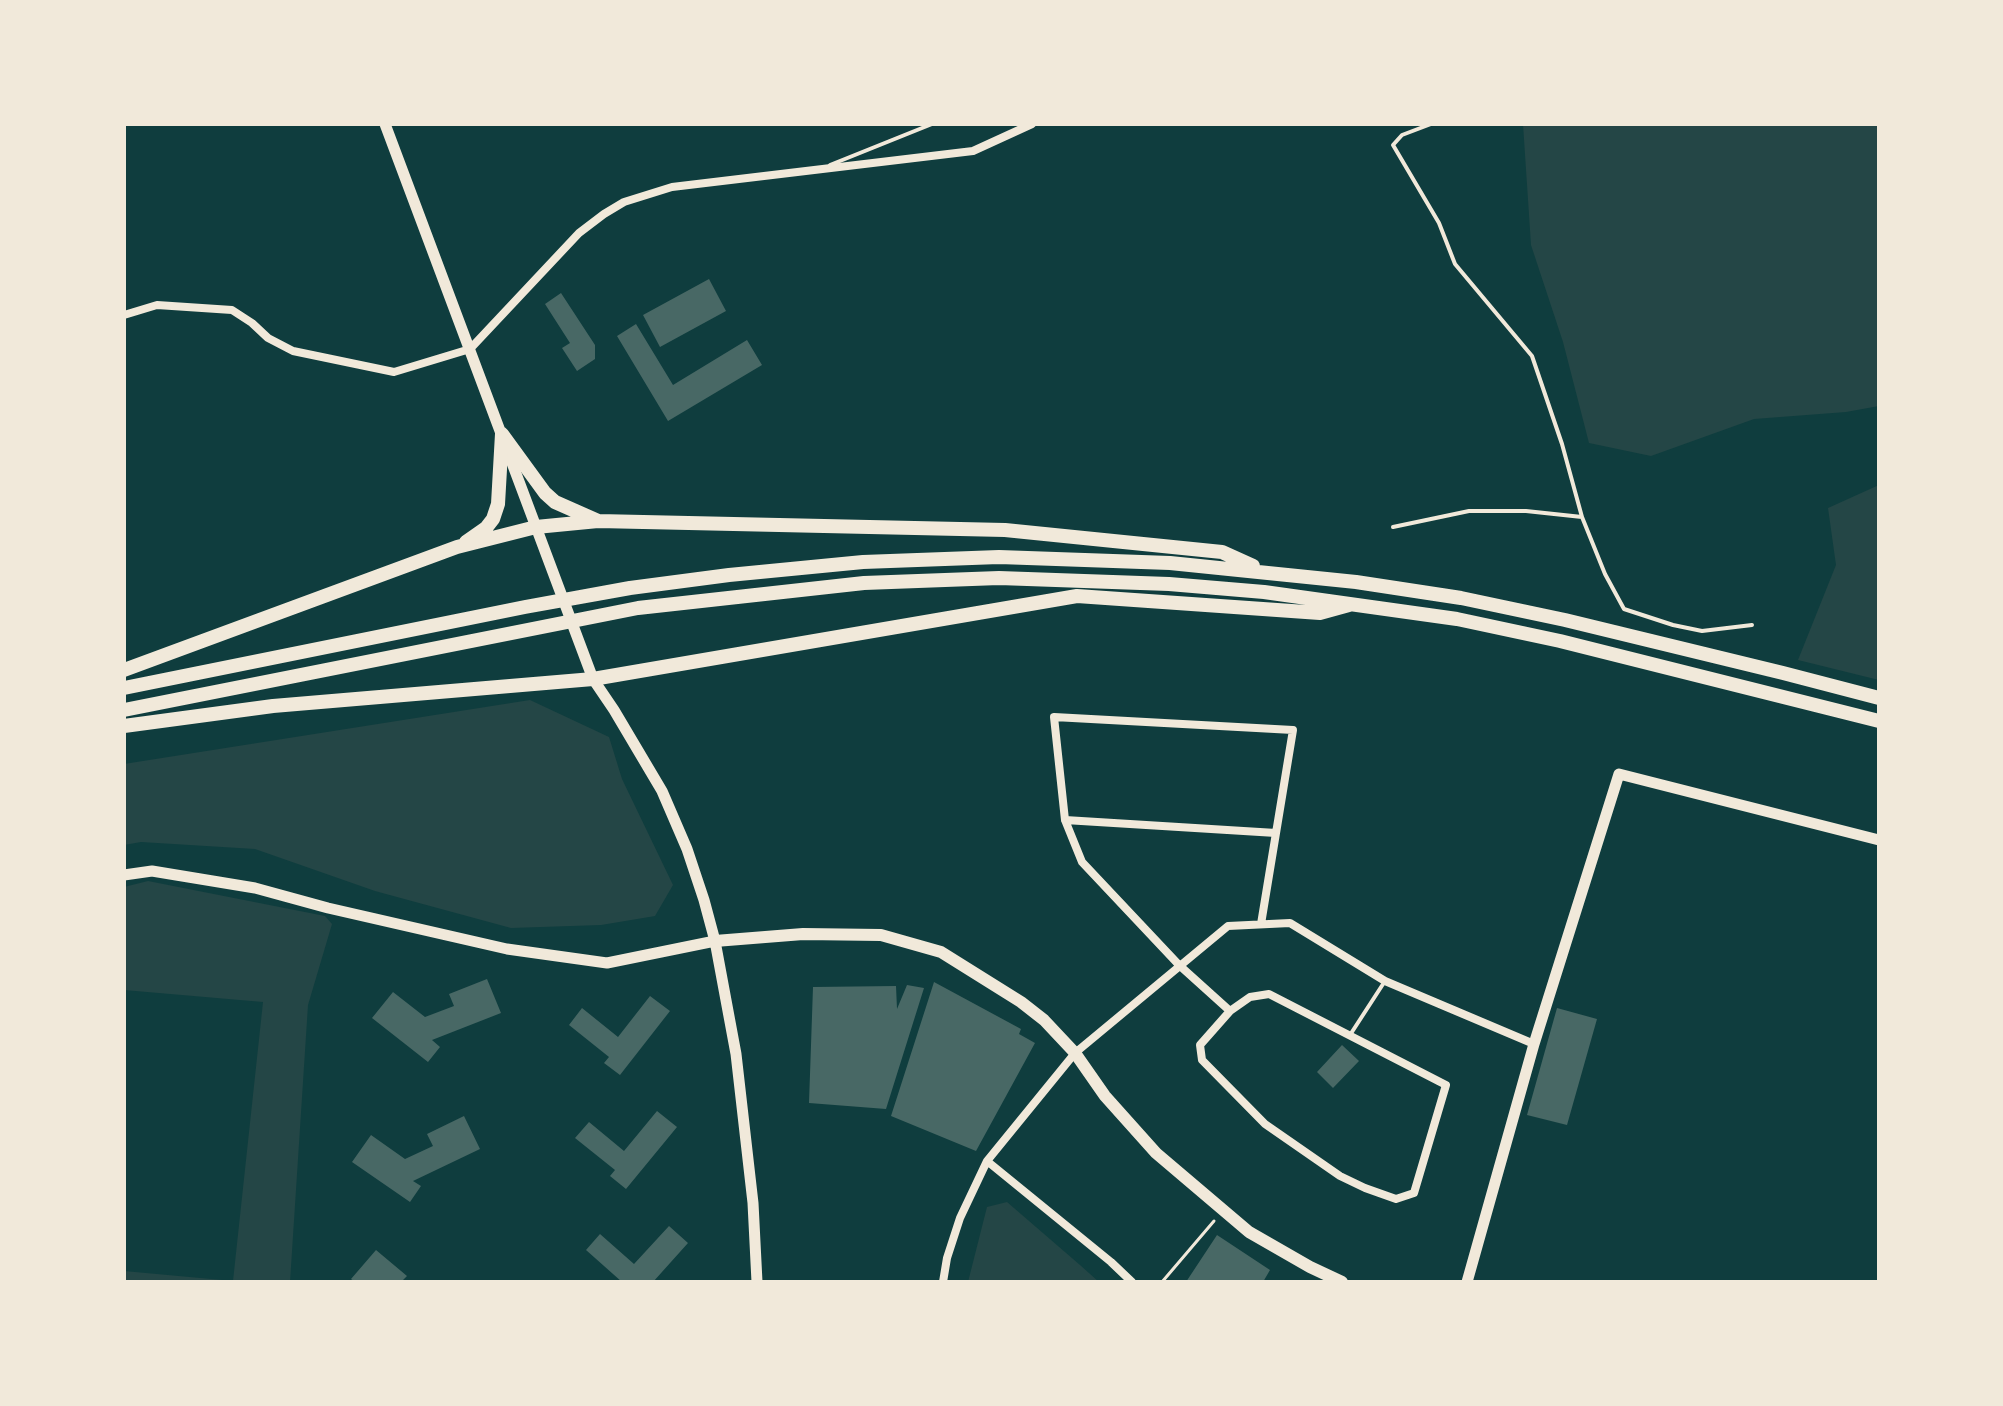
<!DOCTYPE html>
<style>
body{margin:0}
#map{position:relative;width:2003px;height:1406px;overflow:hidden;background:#0f3d3e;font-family:"Source Serif 4",serif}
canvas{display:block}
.frame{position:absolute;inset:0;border:126px solid #f1e9da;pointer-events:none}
</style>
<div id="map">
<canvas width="2003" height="1406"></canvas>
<div class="frame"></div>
</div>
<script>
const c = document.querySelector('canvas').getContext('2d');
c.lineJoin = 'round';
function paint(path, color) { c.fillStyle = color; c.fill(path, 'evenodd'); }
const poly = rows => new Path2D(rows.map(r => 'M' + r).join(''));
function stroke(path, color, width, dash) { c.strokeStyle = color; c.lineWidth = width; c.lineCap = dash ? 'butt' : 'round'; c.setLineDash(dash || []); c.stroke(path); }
paint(poly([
 [1523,124,1879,124,1879,406,1846,412,1754,419,1651,456,1589,443,1563,342,1531,245],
 [1879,485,1879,680,1798,660,1836,565,1828,508],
 [530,700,609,737,622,779,673,885,655,916,601,925,511,928,375,891,255,849,141,842,124,845,124,764],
 [148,881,325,916,332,924,308,1005,290,1282,124,1282,124,1271,233,1281,263,1002,124,990,124,887],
 [1007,1202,1080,1265,1099,1282,968,1282,987,1207]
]), '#244646');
paint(poly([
 [709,279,726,311,660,347,643,315],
 [561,293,595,345,595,359,577,371,562,348,570,343,545,304],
 [636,324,673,385,747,340,762,365,668,421,617,336],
 [487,979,501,1013,432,1040,440,1047,428,1062,372,1018,393,992,425,1017,454,1006,449,994],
 [934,982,1021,1029,1019,1034,1035,1043,976,1151,891,1116],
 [907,985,924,988,886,1109,809,1103,813,987,896,986,897,1009],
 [650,996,670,1011,620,1075,604,1063,609,1057,569,1025,582,1008,618,1037],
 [1557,1008,1597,1019,1567,1125,1527,1115],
 [1342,1045,1359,1061,1333,1088,1317,1072],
 [657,1111,677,1127,626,1189,610,1176,615,1170,575,1138,589,1122,624,1151],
 [464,1116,480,1149,413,1181,421,1186,410,1202,352,1162,371,1135,405,1159,433,1146,427,1134],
 [669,1226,688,1243,653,1282,622,1282,586,1250,600,1234,634,1264],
 [1217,1235,1270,1270,1263,1282,1186,1282],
 [376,1250,407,1276,401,1282,355,1282,351,1279]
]), '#486865');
stroke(poly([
 [1162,1282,1214,1221]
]), '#f1e9da', 3);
stroke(poly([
 [1431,124,1402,135,1393,145,1439,223,1455,264,1532,356,1562,444,1582,517,1605,574,1624,609,1673,625,1702,631,1752,625],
 [830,165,932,124],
 [1393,527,1469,511,1526,511,1582,517],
 [1350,1035,1385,981]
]), '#f1e9da', 4);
stroke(poly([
 [124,315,157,305,232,310,252,323,268,338,293,351,394,372,470,349,579,233,604,214,624,202,672,187,973,151,1032,124],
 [1065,820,1276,833],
 [1230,1011,1200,1045,1202,1060,1265,1124,1340,1176,1365,1188,1396,1199,1414,1193,1446,1085,1269,994,1250,997,1230,1011,1179,965,1082,862,1065,820,1054,717,1293,730,1261,924],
 [987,1161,1111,1262,1132,1282],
 [943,1282,947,1258,960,1218,987,1161,1075,1053,1228,926,1290,923,1385,981,1534,1044]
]), '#f1e9da', 8);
stroke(poly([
 [385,124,593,679,614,710,662,791,687,849,704,900,715,941,736,1054,753,1203,757,1282],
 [124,875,152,871,255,888,328,908,507,949,607,963,715,941],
 [1467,1282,1534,1044,1619,774,1879,840]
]), '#f1e9da', 11);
stroke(poly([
 [715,941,803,934,881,935,941,952,1021,1002,1044,1020,1075,1053,1105,1096,1156,1153,1249,1232,1310,1267,1342,1282]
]), '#f1e9da', 12);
stroke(poly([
 [466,542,486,528,493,519,498,504,502,434,545,493,555,502,598,521],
 [124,670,457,547,536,527,598,521,1005,530,1222,552,1253,566],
 [124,688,525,607,630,588,729,575,863,562,999,557,1170,563,1356,582,1461,598,1565,620,1783,673,1879,698],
 [124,710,638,608,864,583,999,578,1169,584,1264,592,1457,619,1560,641,1879,721],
 [124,726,273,706,593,679,1077,596,1320,613,1349,605]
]), '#f1e9da', 14);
</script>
